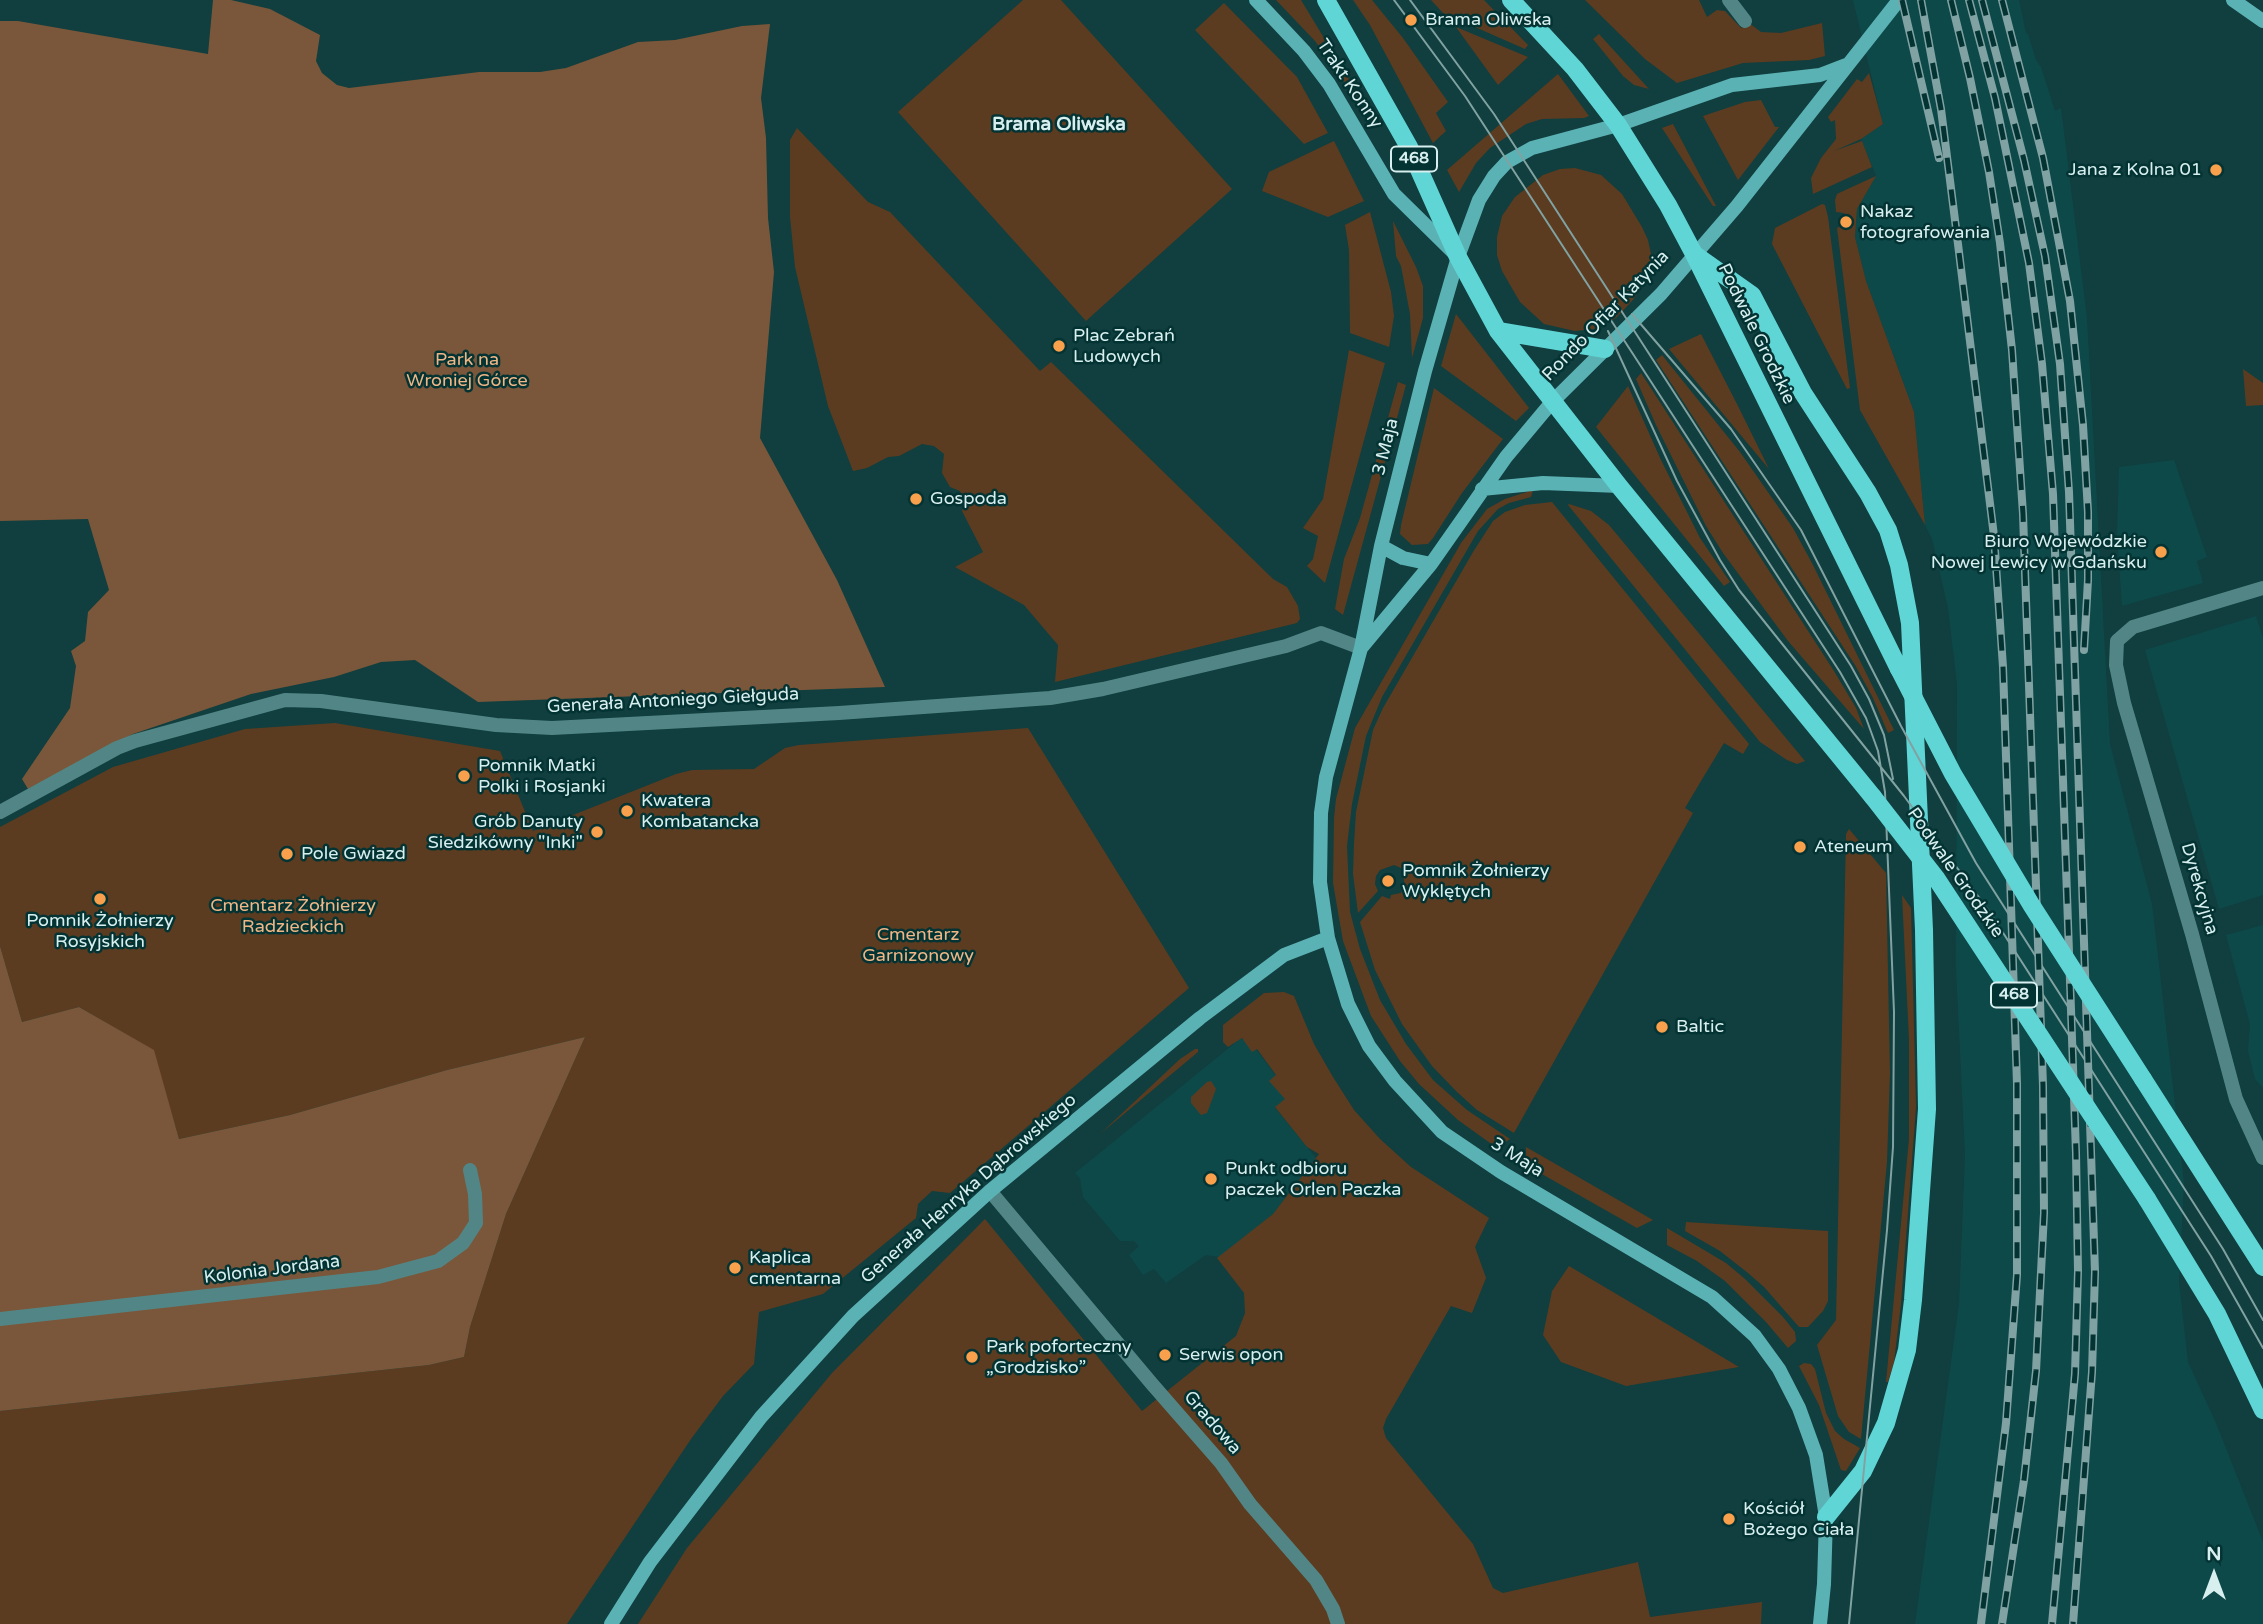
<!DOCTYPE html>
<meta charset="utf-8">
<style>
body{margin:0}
#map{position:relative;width:2263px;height:1624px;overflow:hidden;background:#113e3e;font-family:"Varela Round",sans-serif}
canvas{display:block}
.north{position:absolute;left:2179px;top:1540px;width:70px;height:70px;-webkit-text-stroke:5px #043334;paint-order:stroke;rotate:0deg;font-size:19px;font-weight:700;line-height:28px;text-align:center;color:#d8efef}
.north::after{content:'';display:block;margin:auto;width:24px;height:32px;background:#d8efef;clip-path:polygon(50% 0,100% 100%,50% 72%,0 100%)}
</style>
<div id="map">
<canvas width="2263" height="1624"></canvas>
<div class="north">N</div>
</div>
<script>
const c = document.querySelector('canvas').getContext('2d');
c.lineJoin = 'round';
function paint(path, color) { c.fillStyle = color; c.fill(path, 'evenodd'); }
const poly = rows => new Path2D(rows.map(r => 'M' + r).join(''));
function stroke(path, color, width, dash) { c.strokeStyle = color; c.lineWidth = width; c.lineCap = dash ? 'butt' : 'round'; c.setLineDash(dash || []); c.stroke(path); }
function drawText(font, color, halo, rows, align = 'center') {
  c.font = font + ' "Varela Round",sans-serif'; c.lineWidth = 5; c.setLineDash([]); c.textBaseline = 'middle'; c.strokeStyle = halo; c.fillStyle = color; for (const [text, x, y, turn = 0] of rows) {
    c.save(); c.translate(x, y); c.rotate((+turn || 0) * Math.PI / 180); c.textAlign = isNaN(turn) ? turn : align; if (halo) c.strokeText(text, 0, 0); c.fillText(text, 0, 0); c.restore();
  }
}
paint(poly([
 [1853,0,2019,0,2026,33,2028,34,2036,60,2041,67,2055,111,2061,108,2087,318,2110,744,2152,904,2184,1183,2179,1282,2188,1362,2216,1423,2263,1542,2263,1624,1915,1624,1959,1304,1965,1155,1956,969,1957,684,1948,608,1932,539,1925,525,1914,412,1866,281,1855,237,1857,209,1876,176,1861,139,1883,124],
 [2174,460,2207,557,2197,561,2203,583,2122,606,2117,535,2119,467],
 [2256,616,2263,639,2263,895,2219,909,2145,650],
 [2263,925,2263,1088,2255,1079,2248,1051,2250,1024,2226,935],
 [1241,1038,1256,1049,1276,1076,1286,1099,1275,1108,1316,1158,1273,1214,1219,1257,1206,1255,1166,1283,1154,1269,1143,1275,1129,1255,1139,1246,1134,1241,1120,1241,1083,1197,1080,1178,1075,1173]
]), '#0e494a');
paint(poly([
 [1023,0,1061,0,1232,189,1086,321,898,112],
 [1276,0,1301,0,1367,109,1362,112,1349,88,1315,41],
 [1353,0,1372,0,1403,38,1448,102,1436,113,1446,131,1433,143,1370,25],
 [1431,0,1484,0,1528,45,1525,49,1443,13],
 [1585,0,1699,0,1707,17,1717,10,1725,11,1741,28,1749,23,1761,32,1781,33,1822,23,1825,56,1809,60,1743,63,1677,83,1645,59],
 [1224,3,1297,77,1328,133,1304,144,1195,30],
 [1456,27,1528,57,1498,85],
 [1599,34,1649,89,1634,85,1623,76,1593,39],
 [1869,73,1883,124,1861,139,1834,151,1862,141,1872,167,1813,194,1811,178,1821,158,1836,139,1835,120,1831,122,1828,117,1857,79,1862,82],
 [1558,74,1589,116,1584,118,1542,119,1526,124,1490,148,1476,163,1459,192,1447,170],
 [1761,100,1775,127,1779,127,1738,180,1703,116,1745,102],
 [1673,124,1716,206,1713,206,1662,128],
 [797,128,868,202,890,212,1040,371,1051,362,1273,579,1287,587,1298,606,1300,619,1297,623,1055,682,1058,645,1024,605,955,567,983,552,962,511,965,503,960,491,950,487,942,473,944,454,934,446,922,444,899,456,888,457,867,468,853,471,828,406,795,267,790,217,790,140],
 [1334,141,1364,201,1328,217,1262,191,1269,172],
 [1575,168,1601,175,1622,194,1642,227,1648,240,1651,254,1650,267,1641,289,1632,301,1616,318,1595,329,1575,331,1544,324,1520,302,1502,271,1497,255,1497,237,1502,216,1515,197,1543,175,1560,169],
 [1876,176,1857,209,1855,237,1866,281,1914,412,1925,525,1860,410,1837,228,1847,223,1844,213,1836,212,1835,200,1837,194,1841,192],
 [1822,204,1825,205,1828,217,1850,388,1847,389,1772,244,1775,228],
 [1370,212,1391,292,1394,316,1389,347,1350,333,1349,250,1345,225],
 [1393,221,1416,267,1423,286,1423,318,1412,358,1410,314,1401,266,1396,256],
 [1456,314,1529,408,1516,421,1441,366],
 [1701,334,1738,406,1769,469,1669,349],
 [1349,350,1385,363,1325,583,1307,566,1313,559,1318,536,1303,528,1323,499],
 [1662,355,1740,452,1793,528,1813,565,1894,730,1888,733,1873,698,1855,665,1656,360],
 [2243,369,2263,383,2263,405,2246,406],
 [1641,373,1834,671,1856,708,1864,729,1788,641,1723,553,1706,526,1656,425,1636,379],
 [1398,382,1406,385,1343,615,1335,609,1344,559,1360,518],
 [1628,386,1661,460,1700,538,1730,582,1724,586,1596,427],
 [1434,388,1503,439,1462,493,1433,538,1428,544,1412,545,1400,534,1401,525],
 [1533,490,1531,497,1509,503,1498,509,1478,531,1382,697,1366,736,1352,804,1347,846,1350,912,1360,949,1380,1000,1406,1044,1433,1080,1467,1110,1510,1139,1497,1148,1458,1120,1419,1084,1400,1061,1371,1016,1343,941,1333,883,1334,818,1336,799,1355,728,1461,543,1487,509,1505,499],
 [1552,502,1749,744,1743,754,1724,743,1701,781,1685,808,1693,813,1514,1133,1477,1110,1457,1092,1432,1066,1402,1024,1375,970,1360,922,1382,896,1390,899,1391,895,1401,893,1405,885,1403,876,1406,873,1401,868,1394,865,1380,870,1376,876,1375,884,1378,891,1358,913,1353,874,1354,844,1356,812,1373,730,1383,708,1473,552,1493,521,1505,512,1525,505],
 [1569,504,1591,511,1609,525,1805,761,1797,764,1787,760,1760,742,1568,505],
 [335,723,500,751,533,831,676,774,692,770,754,769,785,748,799,745,1028,728,1189,988,950,1193,932,1191,918,1204,916,1218,823,1294,759,1312,754,1364,723,1396,691,1439,567,1624,0,1624,0,1411,429,1365,464,1357,470,1327,506,1214,585,1037,447,1070,290,1115,179,1139,153,1050,79,1007,22,1022,0,946,0,827,113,767,245,729],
 [1849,829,1886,873,1890,1073,1887,1162,1861,1439,1849,1432,1838,1416,1817,1345,1836,1320,1846,834],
 [1902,895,1911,908,1916,1107,1901,1303,1894,1362,1888,1382,1886,1382,1909,1139,1909,1040],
 [1284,992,1294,996,1314,1044,1333,1077,1354,1110,1380,1139,1411,1167,1489,1218,1475,1247,1486,1278,1472,1313,1451,1306,1386,1419,1383,1428,1386,1438,1473,1544,1493,1588,1503,1593,1638,1562,1650,1617,1762,1602,1761,1624,638,1624,687,1548,832,1373,985,1219,1142,1411,1236,1336,1245,1313,1244,1293,1217,1258,1273,1214,1319,1154,1307,1147,1275,1107,1285,1099,1269,1081,1276,1075,1257,1049,1252,1052,1242,1038,1228,1047,1223,1042,1223,1025,1264,993],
 [1195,1049,1198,1049,1198,1052,1100,1134,1180,1059],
 [1211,1081,1216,1089,1207,1113,1201,1115,1191,1103,1191,1097,1207,1082],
 [1526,1147,1653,1220,1637,1228,1526,1165],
 [1686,1222,1828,1231,1828,1301,1823,1311,1808,1327,1799,1327,1764,1287,1748,1273,1720,1251,1685,1231],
 [1667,1228,1726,1263,1744,1278,1783,1317,1795,1332,1796,1341,1788,1348,1766,1322,1725,1281,1697,1261,1667,1245],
 [1569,1266,1640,1308,1739,1367,1626,1386,1561,1362,1543,1335,1552,1291],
 [1804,1363,1811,1364,1815,1369,1826,1413,1835,1431,1844,1439,1860,1448,1846,1471,1841,1470,1819,1405,1799,1366]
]), '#5c3c20');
paint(poly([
 [213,0,231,0,270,9,320,35,316,61,322,73,337,85,349,88,479,72,540,72,566,68,638,42,675,40,742,26,770,24,761,98,766,138,768,218,774,272,760,438,837,580,885,687,478,702,415,660,381,662,334,677,251,694,133,734,28,789,22,779,70,708,76,666,71,651,85,641,88,612,109,590,88,519,0,521,0,21,18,21,208,54],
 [0,946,22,1022,79,1007,154,1050,179,1139,290,1115,447,1070,585,1037,506,1214,470,1327,464,1357,429,1365,0,1411]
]), '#7a573a');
stroke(poly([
 [1729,0,1745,21],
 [2263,588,2133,627,2117,641,2116,665,2124,703,2192,934,2236,1099,2263,1158],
 [0,812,117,748,135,741,285,700,321,701,496,725,552,728,839,713,1050,698,1103,689,1286,646,1321,633,1361,648],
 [990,1191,1152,1384,1221,1463,1250,1504,1316,1580,1333,1609,1338,1624],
 [0,1319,378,1277,438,1261,463,1243,476,1223,475,1194,470,1170]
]), '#528686', 14);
stroke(poly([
 [1256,0,1304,51,1329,84,1394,194,1455,254],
 [2233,0,2263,21],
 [1482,489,1543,483,1619,486],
 [1381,546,1403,558,1431,564],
 [1362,647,1431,564,1506,457,1552,402,1661,294,1737,206,1899,0],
 [611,1624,650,1562,761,1417,853,1316,990,1191,1200,1018,1284,955,1328,938],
 [1820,1624,1824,1584,1826,1517,1816,1455,1799,1408,1779,1369,1755,1336,1712,1297,1501,1172,1442,1132,1395,1081,1369,1046,1348,1004,1328,938,1320,882,1321,813,1326,777,1361,648,1381,546,1425,371,1458,257,1479,200,1494,176,1507,162,1532,148,1618,125,1732,85,1820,75,1846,65]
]), '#5bb2b4', 14);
stroke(poly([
 [1326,0,1409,147,1458,257,1498,331,1619,486,1873,797],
 [1511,0,1575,69,1618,125,1668,205,1694,254,1899,669],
 [1694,254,1752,295,1803,393,1868,493,1888,530,1899,565,1910,623,1924,930,1927,1109,1913,1300,1907,1350,1886,1423,1863,1471,1826,1517],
 [1498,331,1605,349],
 [2143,1079,2263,1267],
 [2147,1199,2217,1314,2263,1410]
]), '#60d5d6', 18);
stroke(poly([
 [1394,0,1465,96,1840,672,1866,718,1878,751,1885,792,1894,1012,1893,1147,1887,1230,1849,1624],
 [1410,0,1494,114,1851,666,1869,699,1884,735,1893,779],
 [1632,314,1731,429,1801,530,1901,726,1976,863,2223,1249,2263,1320],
 [1608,331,1677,481,1720,560,1739,590,1904,796,1989,911,2211,1256,2263,1348]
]), '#81a2a2', 2);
const rail = poly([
 [1902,0,1939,158],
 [1921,0,1941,109,1957,236,1994,536,2003,667,2017,1084,2017,1275,2006,1423,1981,1624],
 [1951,0,1970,78,1989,172,2000,243,2012,350,2023,514,2043,1086,2044,1213,2036,1371,2024,1480,2002,1624],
 [1969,0,1995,98,2029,263,2042,364,2053,494,2076,1153,2078,1271,2075,1374,2052,1624],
 [1982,0,2024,160,2045,256,2060,364,2069,492,2095,1272,2092,1372,2073,1624],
 [2002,0,2043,158,2070,301,2083,425,2088,512,2088,580,2084,650]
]);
stroke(rail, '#81a2a2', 8);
stroke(rail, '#043334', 5, [16]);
stroke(poly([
 [1899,669,1953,774,2032,906,2143,1079],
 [1873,797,1936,878,2147,1199]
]), '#60d5d6', 18);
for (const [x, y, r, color] of [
 [1411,20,7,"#f9a04d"],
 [2216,170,7,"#f9a04d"],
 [1846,222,7,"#f9a04d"],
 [1059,346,7,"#f9a04d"],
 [916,499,7,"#f9a04d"],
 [2161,552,7,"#f9a04d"],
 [464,776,7,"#f9a04d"],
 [627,811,7,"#f9a04d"],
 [597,832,7,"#f9a04d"],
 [1800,847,7,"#f9a04d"],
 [287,854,7,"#f9a04d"],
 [1388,881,7,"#f9a04d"],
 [100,899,7,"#f9a04d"],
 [1662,1027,7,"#f9a04d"],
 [1211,1179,7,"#f9a04d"],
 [735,1268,7,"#f9a04d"],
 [1165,1355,7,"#f9a04d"],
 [972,1357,7,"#f9a04d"],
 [1729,1519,7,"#f9a04d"]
]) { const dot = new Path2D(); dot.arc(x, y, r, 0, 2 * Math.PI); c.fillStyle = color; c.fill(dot); stroke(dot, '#043334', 2.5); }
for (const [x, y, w] of [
 [1414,159,46],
 [2014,995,46]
]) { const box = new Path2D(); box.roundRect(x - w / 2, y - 12.5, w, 25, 5); c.fillStyle = '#043334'; c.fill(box); stroke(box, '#d8efef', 2); }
drawText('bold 16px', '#d8efef', null, [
 ["468",1414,159],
 ["468",2014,995]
]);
drawText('18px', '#d8efef', '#043334', [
 ["Brama Oliwska",1425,20],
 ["Jana z Kolna 01",2202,170,"right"],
 ["Nakaz",1860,212],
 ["fotografowania",1860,233],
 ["Plac Zebrań",1073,336],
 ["Ludowych",1073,357],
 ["Gospoda",930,499],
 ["Biuro Wojewódzkie",2147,542,"right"],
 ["Nowej Lewicy w Gdańsku",2147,563,"right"],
 ["Pomnik Matki",478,766],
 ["Polki i Rosjanki",478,787],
 ["Kwatera",641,801],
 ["Kombatancka",641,822],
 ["Grób Danuty",583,822,"right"],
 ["Siedzikówny \"Inki\"",583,843,"right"],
 ["Ateneum",1814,847],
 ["Pole Gwiazd",301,854],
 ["Pomnik Żołnierzy",1402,871],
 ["Wyklętych",1402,892],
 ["Pomnik Żołnierzy",100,921,"center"],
 ["Rosyjskich",100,942,"center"],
 ["Baltic",1676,1027],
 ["Punkt odbioru",1225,1169],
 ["paczek Orlen Paczka",1225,1190],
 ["Kaplica",749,1258],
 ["cmentarna",749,1279],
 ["Park poforteczny",986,1347],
 ["„Grodzisko”",986,1368],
 ["Serwis opon",1179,1355],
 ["Kościół",1743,1509],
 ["Bożego Ciała",1743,1530]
], 'left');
drawText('18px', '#d8efef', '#043334', [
 ["Trakt Konny",1349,84,56],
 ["Rondo Ofiar Katynia",1606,316,-46],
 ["Podwale Grodzkie",1756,334,64],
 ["3 Maja",1386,447,-76],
 ["Generała Antoniego Giełguda",673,701,-3],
 ["Podwale Grodzkie",1955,873,55],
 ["Dyrekcyjna",2199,889,74],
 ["3 Maja",1517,1158,32],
 ["Generała Henryka Dąbrowskiego",969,1189,-41],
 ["Kolonia Jordana",272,1270,-7],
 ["Gradowa",1212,1423,49]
]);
drawText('18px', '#f0b685', '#043334', [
 ["Park na",467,360],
 ["Wroniej Górce",467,381],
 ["Cmentarz Żołnierzy",293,906],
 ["Radzieckich",293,927],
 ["Cmentarz",918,935],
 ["Garnizonowy",918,956]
]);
drawText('bold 19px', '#d8efef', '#043334', [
 ["Brama Oliwska",1059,125]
]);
</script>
